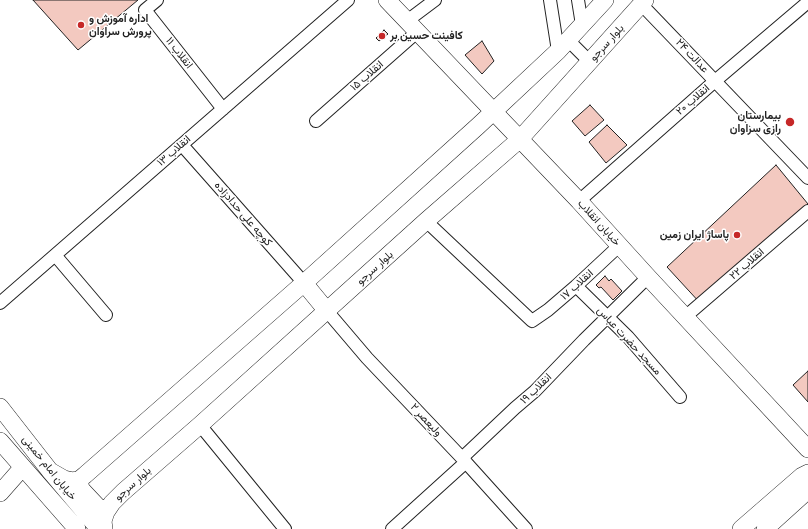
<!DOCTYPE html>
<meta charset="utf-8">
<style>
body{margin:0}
canvas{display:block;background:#fff}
</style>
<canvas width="808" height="529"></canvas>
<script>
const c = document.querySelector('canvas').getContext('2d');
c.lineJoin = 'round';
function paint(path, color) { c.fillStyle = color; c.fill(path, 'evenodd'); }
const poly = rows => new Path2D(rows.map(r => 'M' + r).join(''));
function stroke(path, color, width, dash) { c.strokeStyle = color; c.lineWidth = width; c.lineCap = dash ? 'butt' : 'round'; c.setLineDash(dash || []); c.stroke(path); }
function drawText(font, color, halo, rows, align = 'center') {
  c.font = font + ' "Fira Sans Condensed",Vazirmatn,sans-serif'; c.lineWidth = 3; c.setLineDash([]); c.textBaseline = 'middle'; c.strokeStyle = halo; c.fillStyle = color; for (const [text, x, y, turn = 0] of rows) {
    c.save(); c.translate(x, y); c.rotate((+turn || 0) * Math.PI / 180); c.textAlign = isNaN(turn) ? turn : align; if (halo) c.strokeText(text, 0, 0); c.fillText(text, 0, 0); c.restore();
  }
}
const building = poly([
 [33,0,138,0,78,50,33,0],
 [384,30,388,34,379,41,376,38,384,30],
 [482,41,494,61,482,74,465,55,482,41],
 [590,105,604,120,585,136,572,121,590,105],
 [607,125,627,145,606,163,589,142,607,125],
 [776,165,808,204,701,304,667,267,776,165],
 [605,276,609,281,611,279,622,291,613,300,601,287,599,288,596,285,605,276],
 [808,371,808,402,793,385,808,371]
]);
paint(building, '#f3c9c0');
stroke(building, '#222', 1);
const street = poly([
 [157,0,145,10,223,109],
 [550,0,558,51],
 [578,0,582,25],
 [641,4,808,178],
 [407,21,435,0],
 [568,40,590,62],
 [316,121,417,32],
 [182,145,304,283],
 [579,201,715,81,808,2],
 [426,221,532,321,548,310,576,286,620,245],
 [55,255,106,315],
 [576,286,628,337,680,397],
 [0,303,348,0],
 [327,311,367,358,462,458,526,529],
 [685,317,808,211],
 [200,425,285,529],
 [462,458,515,408,535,391,584,340,648,277],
 [392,529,466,462]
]);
const secondary = poly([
 [387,0,579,201,648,277,808,449],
 [304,283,327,311],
 [0,407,50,471,99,529],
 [0,441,77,529],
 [50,471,64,479,71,481,79,480,85,475,304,283,478,126,558,51,605,0],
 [79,480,81,489,97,506,106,512],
 [0,493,22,468],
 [104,529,103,521,106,512,112,503,123,492,200,425,426,221,519,140,645,0],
 [741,529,802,476,808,473],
 [765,529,808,490]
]);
stroke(street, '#222', 14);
stroke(secondary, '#222', 18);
stroke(street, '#fff', 12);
stroke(secondary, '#fff', 17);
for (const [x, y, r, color] of [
 [81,25,4,"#c62828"],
 [382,36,4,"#c62828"],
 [790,122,5,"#c62828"],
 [737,235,4,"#c62828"]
]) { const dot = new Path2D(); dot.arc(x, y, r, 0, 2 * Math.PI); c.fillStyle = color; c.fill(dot); stroke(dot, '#fff', 1.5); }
drawText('bold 11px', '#222', '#fff', [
 ["اداره آموزش و",89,19],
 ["پرورش سراوان",89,32],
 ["کافینت حسین بر",390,36],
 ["بیمارستان",781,116,"right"],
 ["رازی سراوان",781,129,"right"],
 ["پاساژ ایران زمین",729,235,"right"]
], 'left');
drawText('11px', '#222', '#fff', [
 ["بلوار سرجو",607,43,-48],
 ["انقلاب ۱۱",179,53,52],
 ["عدالت ۲۴",692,56,47],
 ["انقلاب ۱۵",367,76,-41],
 ["انقلاب ۲۰",693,100,-41],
 ["انقلاب ۱۳",174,151,-41],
 ["کوچه علی حدادزاده",243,214,49],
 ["خیابان انقلاب",599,223,48],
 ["انقلاب ۲۲",747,264,-41],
 ["بلوار سرجو",375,268,-42],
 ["انقلاب ۱۷",577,285,-42],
 ["مسجد حضرت عباس",629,341,47],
 ["انقلاب ۱۹",536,389,-44],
 ["ولیعصر ۲",426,420,47],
 ["خیابان امام خمینی",49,468,51],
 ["بلوار سرجو",133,484,-42]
]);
</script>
